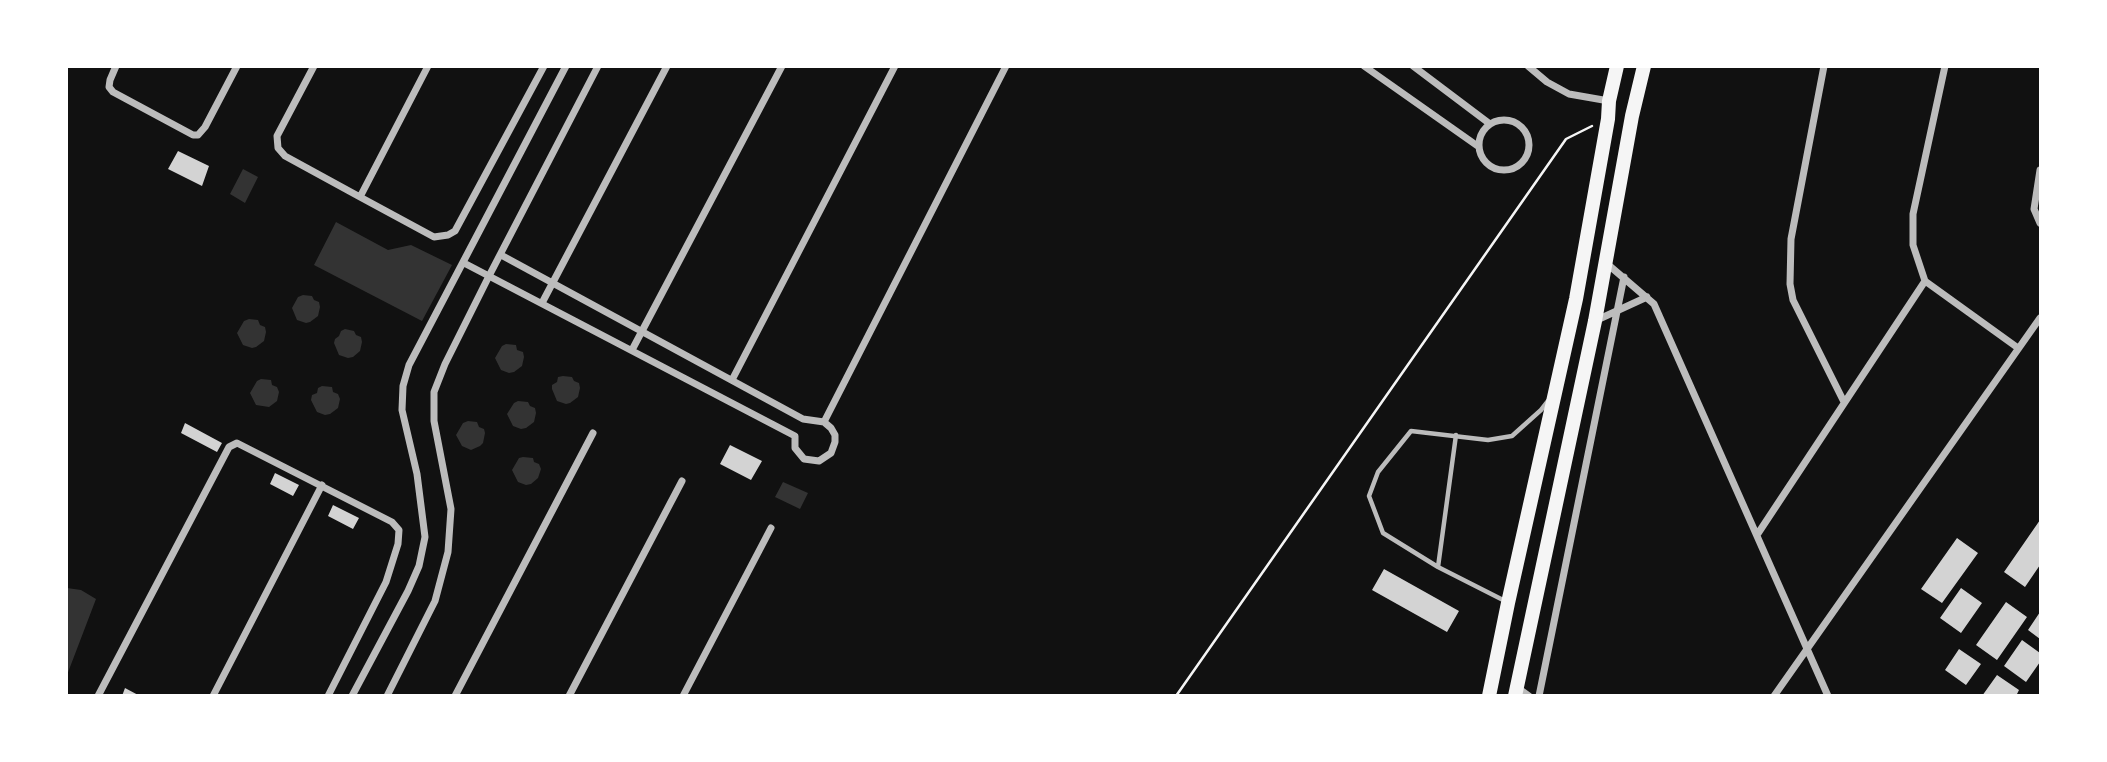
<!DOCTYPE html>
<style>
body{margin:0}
#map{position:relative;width:2107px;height:762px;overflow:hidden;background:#111;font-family:"IBM Plex Sans",sans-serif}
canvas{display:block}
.frame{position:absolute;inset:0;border:68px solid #fff;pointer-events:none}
</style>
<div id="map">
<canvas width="2107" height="762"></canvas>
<div class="frame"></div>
</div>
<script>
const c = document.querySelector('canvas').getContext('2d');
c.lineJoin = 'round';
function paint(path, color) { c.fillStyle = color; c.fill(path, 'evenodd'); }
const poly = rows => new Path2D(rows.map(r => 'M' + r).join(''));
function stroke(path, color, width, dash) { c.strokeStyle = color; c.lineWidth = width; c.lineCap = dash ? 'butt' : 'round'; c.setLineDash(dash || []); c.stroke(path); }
paint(poly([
 [243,169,258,177,245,203,230,194],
 [336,222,388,250,411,245,452,265,422,321,314,265],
 [303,295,312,296,314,300,319,302,320,307,318,316,310,322,306,323,297,320,292,308,298,297],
 [249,319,258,320,260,325,265,327,266,332,264,341,256,347,252,348,243,345,237,333,244,321],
 [345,329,354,331,356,335,361,337,362,342,360,351,353,357,348,358,339,355,334,343,335,339,339,336,341,331],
 [506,344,516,345,517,350,523,352,524,357,522,366,514,372,509,373,501,370,495,358,502,346],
 [563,376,572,377,574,381,579,383,580,388,578,397,570,403,566,404,557,401,552,389,552,385,557,382,558,377],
 [261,379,271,380,272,385,277,387,279,392,277,401,269,407,256,405,250,393,257,381],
 [322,386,332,387,333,392,338,394,340,399,338,408,330,414,325,415,317,412,311,400,312,395,317,393,318,388],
 [518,401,528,402,530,406,535,408,536,413,534,422,526,428,521,429,513,426,507,414,514,403],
 [468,421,477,422,479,427,484,429,485,433,483,443,480,446,471,450,462,446,456,435,463,423],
 [523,457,533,458,534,462,539,464,541,469,538,478,531,484,526,485,518,482,512,470,519,458],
 [783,482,808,493,800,509,775,497],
 [67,588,81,590,96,599,67,675]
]), '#333');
paint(poly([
 [178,151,209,166,202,186,168,169],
 [185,423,222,443,217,452,181,433],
 [730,445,762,461,751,480,720,464],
 [275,473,299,485,293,496,270,484],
 [333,505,359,518,353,529,328,516],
 [2040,520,2040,565,2025,587,2004,572],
 [1957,538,1978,553,1942,603,1921,589],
 [1384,569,1459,611,1447,632,1372,590],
 [1961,588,1982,603,1961,633,1940,618],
 [2006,602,2027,617,1997,660,1976,645],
 [2040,612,2040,639,2028,630],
 [2022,640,2040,653,2040,662,2026,682,2004,666],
 [1959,649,1981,664,1966,685,1945,670],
 [1997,675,2019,690,2016,696,1982,696],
 [125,688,140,696,122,696]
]), '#d3d3d3');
stroke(poly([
 [1176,696,1566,139,1592,126]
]), '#f5f5f5', 2.5);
stroke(poly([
 [1438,567,1456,435],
 [1507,602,1438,567,1383,533,1369,496,1378,472,1411,431,1488,440,1512,436,1541,410,1548,401]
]), '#bcbcbc', 4.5);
stroke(poly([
 [116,66,110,80,109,87,113,92,193,135,198,135,205,127,237,66],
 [314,66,277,136,278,148,285,156,360,197,428,66],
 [1364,66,1479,147],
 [1413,66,1490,124],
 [1528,66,1547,82,1569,94,1609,101],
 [1824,66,1791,239,1790,284,1793,300,1844,402],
 [1945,66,1913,214,1913,245,1925,281,2018,348],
 '1479 145a25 25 0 1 1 50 0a25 25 0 1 1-50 0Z',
 [2040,170,2034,209,2040,223],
 [360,197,434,237,448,235,455,231,544,66],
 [1605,262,1654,304,1828,696],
 [464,263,795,436,795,448,804,459,819,461,831,453,835,442,835,435,831,428,824,422,803,419,501,255],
 [542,303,667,66],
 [1597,320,1647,297],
 [632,350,782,66],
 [732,380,895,66],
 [824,422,1006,66],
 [1757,535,1925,281],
 [1518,688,1529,696],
 [98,696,229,447,237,443,392,522,399,530,398,544,386,582,328,696],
 [213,696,322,485],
 [352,696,408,591,419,566,425,537,417,474,402,410,403,386,409,365,566,66],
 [387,696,435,601,448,552,451,509,434,421,434,392,445,364,489,276,598,66],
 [455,696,593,433],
 [569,696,682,481],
 [683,696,771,528],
 [1539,696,1624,277],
 [1774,696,2040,318]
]), '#bcbcbc', 7);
stroke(poly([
 [1489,696,1508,603,1576,299,1608,119,1609,101,1617,66],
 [1515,696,1595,321,1632,116,1644,66]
]), '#f5f5f5', 14);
</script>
